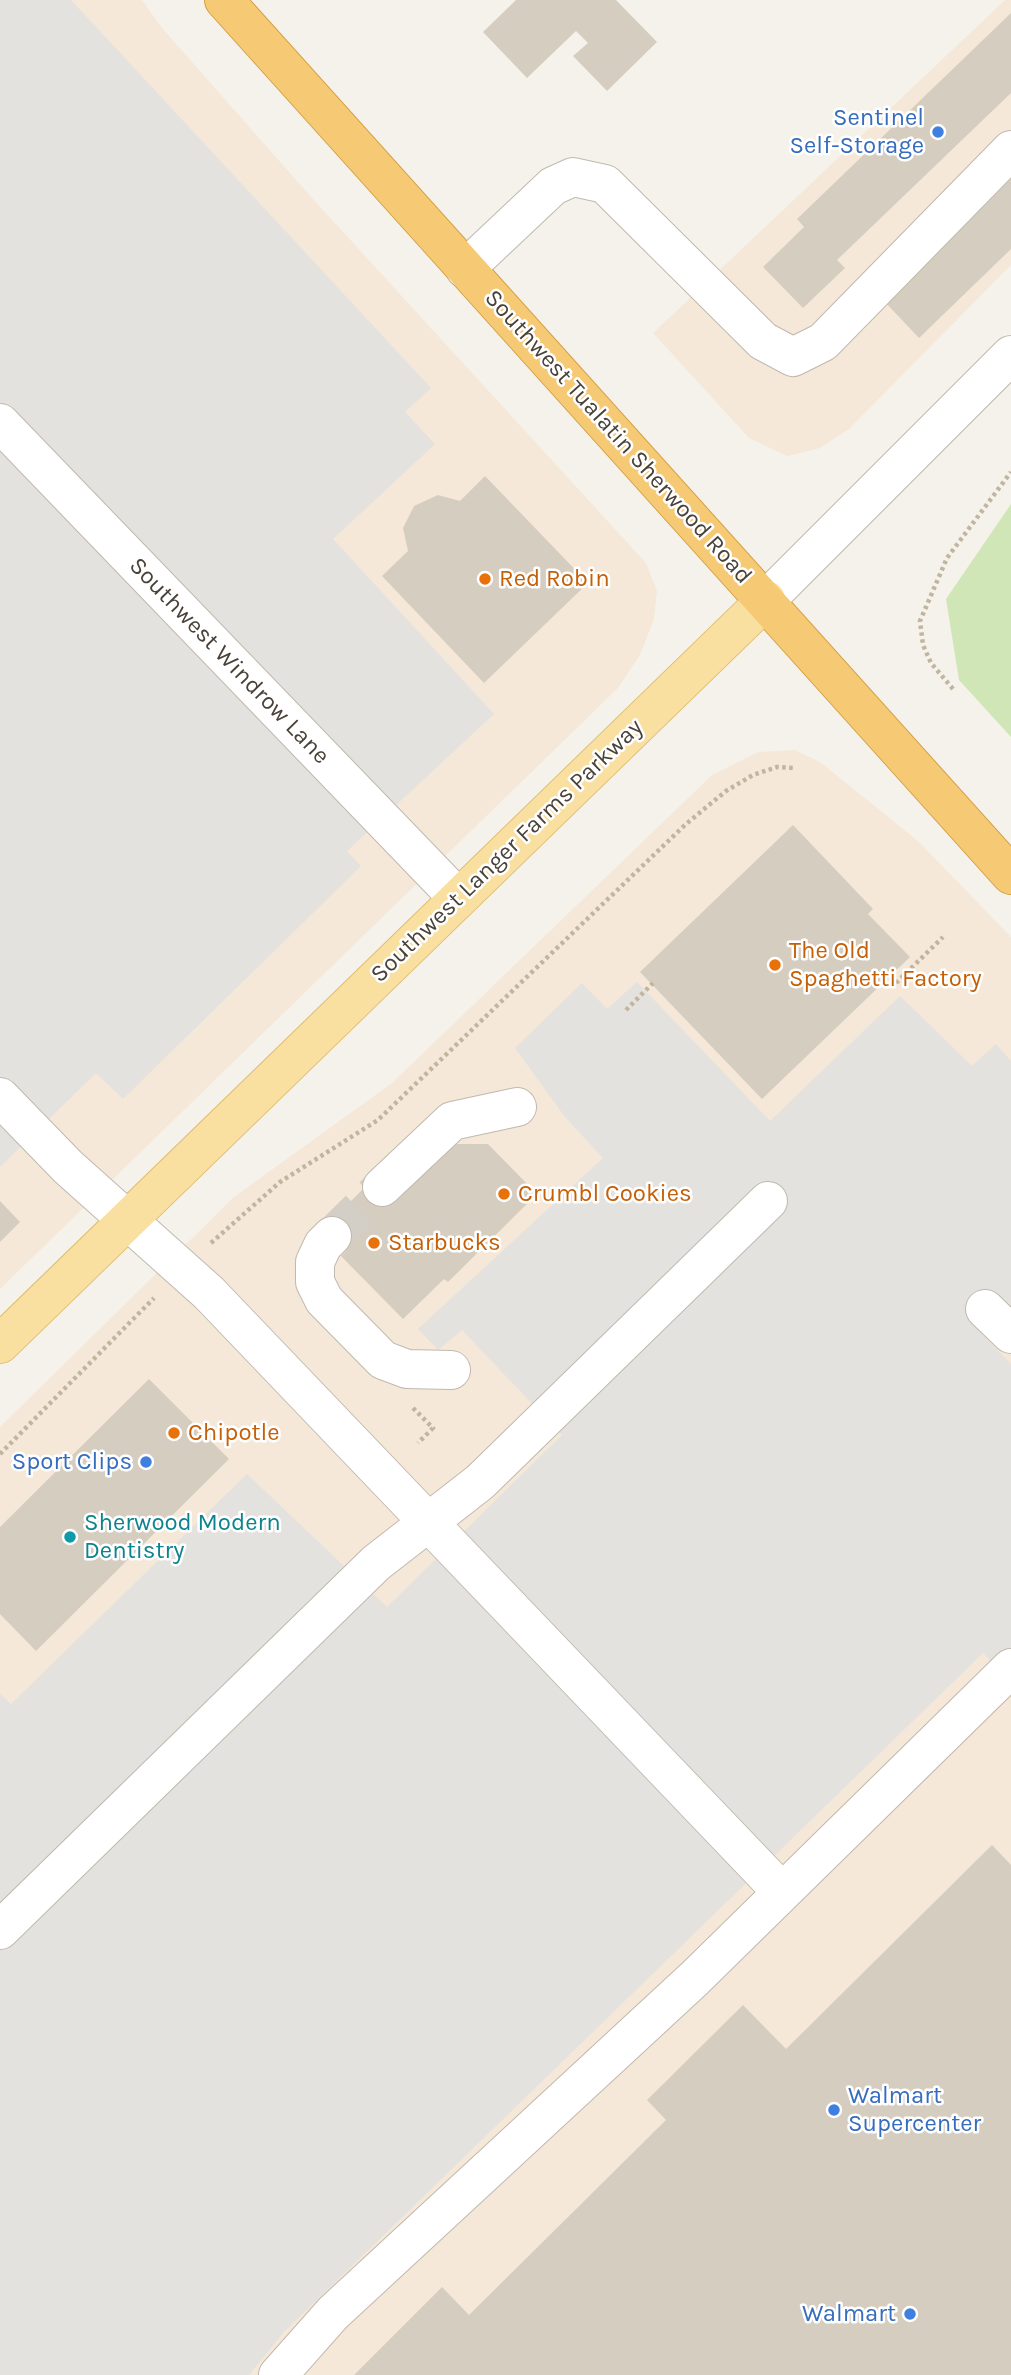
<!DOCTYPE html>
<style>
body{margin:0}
canvas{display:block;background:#f5f2eb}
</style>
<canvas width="1011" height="2375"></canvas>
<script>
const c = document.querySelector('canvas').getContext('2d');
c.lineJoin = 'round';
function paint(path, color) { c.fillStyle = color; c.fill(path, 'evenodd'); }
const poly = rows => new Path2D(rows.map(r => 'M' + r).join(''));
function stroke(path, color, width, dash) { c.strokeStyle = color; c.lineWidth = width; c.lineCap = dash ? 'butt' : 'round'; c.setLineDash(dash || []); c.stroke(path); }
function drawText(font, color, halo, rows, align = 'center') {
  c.font = font + ' Karla,sans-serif'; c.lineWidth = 5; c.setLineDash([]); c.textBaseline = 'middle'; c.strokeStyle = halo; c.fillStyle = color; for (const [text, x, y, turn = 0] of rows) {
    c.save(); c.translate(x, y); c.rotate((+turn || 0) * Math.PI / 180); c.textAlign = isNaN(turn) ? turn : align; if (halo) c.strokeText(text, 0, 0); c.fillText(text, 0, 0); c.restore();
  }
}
paint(poly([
 [0,0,142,0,162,28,312,198,646,563,657,591,654,619,640,655,618,688,0,1289],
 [1005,0,1011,0,1011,265,849,429,820,448,787,456,749,438,653,333],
 [795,750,820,762,918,841,1011,937,1011,2375,0,2375,0,1427,234,1197,392,1083,712,775,758,752]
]), '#f5e8d8');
paint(poly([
 [1011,504,1011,737,959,680,946,599]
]), '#d1e6b7');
paint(poly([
 [0,0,71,0,431,388,405,412,435,444,333,539,494,714,347,851,361,866,123,1099,96,1073,0,1167],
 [637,982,770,1121,900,996,972,1066,996,1044,1011,1061,1011,1307,982,1334,1011,1364,1011,1681,983,1653,284,2332,249,2375,0,2375,0,1694,11,1704,247,1474,387,1607,562,1435,462,1330,438,1350,418,1329,603,1158,565,1117,515,1048,582,983,607,1009]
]), '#e4e2df');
paint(poly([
 [516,0,616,0,657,42,607,91,573,56,588,43,576,31,527,78,483,32],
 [1011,13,1011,93,837,260,845,268,803,308,763,267,804,227,797,219],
 [1011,168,1011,249,919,338,884,301],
 [485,476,588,583,484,683,382,576,408,551,403,528,414,506,438,495,460,501],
 [793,825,873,909,868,914,910,957,762,1099,640,972],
 [454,1144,488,1144,537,1194,448,1282,444,1279,403,1319,341,1256,346,1251,324,1228,374,1178,396,1201],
 [0,1201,20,1222,0,1242],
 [149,1379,229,1459,36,1651,0,1614,0,1527],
 [992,1845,1011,1865,1011,2375,354,2375,442,2287,469,2315,666,2120,647,2100,743,2005,786,2049]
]), '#d6cdc1');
stroke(poly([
 [332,1236,382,1187]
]), '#d3cfc7', 38, [38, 19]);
const minor = poly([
 [465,269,553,186,573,177,605,184,763,341,793,357,823,342,1011,150],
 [0,423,458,898],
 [766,600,1011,355],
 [0,1097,68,1167,209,1293,782,1892],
 [382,1187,452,1121,517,1107],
 [332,1236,323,1245,315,1262,315,1282,324,1300,383,1360,407,1369,451,1370],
 [985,1309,1011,1334],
 [0,1930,376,1563,480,1482,768,1201],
 [278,2375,333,2313,695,1978,1011,1668]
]);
const major = poly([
 [0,1344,766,600]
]);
const highway = poly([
 [224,0,1011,875]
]);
stroke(minor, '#c0b9ae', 40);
stroke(major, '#debc70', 40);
stroke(highway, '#d59f44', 40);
stroke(poly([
 [953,689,931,663,923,645,920,621,947,558,1011,472],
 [896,983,943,937],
 [626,1010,653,983],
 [211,1243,280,1182,378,1120,686,824,726,791,753,775,777,767,795,768],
 [413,1408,433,1428,418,1443],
 [0,1454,154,1298]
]), '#c1b5a0', 4.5, [3.5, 3.5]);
stroke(minor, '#fff', 38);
stroke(major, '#f9dfa0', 38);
stroke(highway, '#f6ca75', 38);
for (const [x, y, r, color] of [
 [938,132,7,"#3f7fe0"],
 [485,579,7,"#e8710a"],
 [775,965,7,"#e8710a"],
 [504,1194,7,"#e8710a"],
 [374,1243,7,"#e8710a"],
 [174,1433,7,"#e8710a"],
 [146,1462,7,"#3f7fe0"],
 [70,1537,7,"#0f9aa8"],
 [834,2110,7,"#3f7fe0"],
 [910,2314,7,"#3f7fe0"]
]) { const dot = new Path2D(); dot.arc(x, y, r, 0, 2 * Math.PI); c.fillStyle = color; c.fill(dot); stroke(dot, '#fff', 2.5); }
drawText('24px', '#366cbe', '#fff', [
 ["Sentinel",924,118],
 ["Self-Storage",924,146],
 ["Sport Clips",132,1462],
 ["Walmart",848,2096,"left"],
 ["Supercenter",848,2124,"left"],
 ["Walmart",896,2314]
], 'right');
drawText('24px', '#494239', '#fff', [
 ["Southwest Tualatin Sherwood Road",618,437,48],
 ["Southwest Windrow Lane",229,661,46],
 ["Southwest Langer Farms Parkway",507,851,-44]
]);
drawText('24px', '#c56008', '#fff', [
 ["Red Robin",499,579],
 ["The Old",789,951],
 ["Spaghetti Factory",789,979],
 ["Crumbl Cookies",518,1194],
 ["Starbucks",388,1243],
 ["Chipotle",188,1433]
], 'left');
drawText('24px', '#0d838f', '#fff', [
 ["Sherwood Modern",84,1523],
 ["Dentistry",84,1551]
], 'left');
</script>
